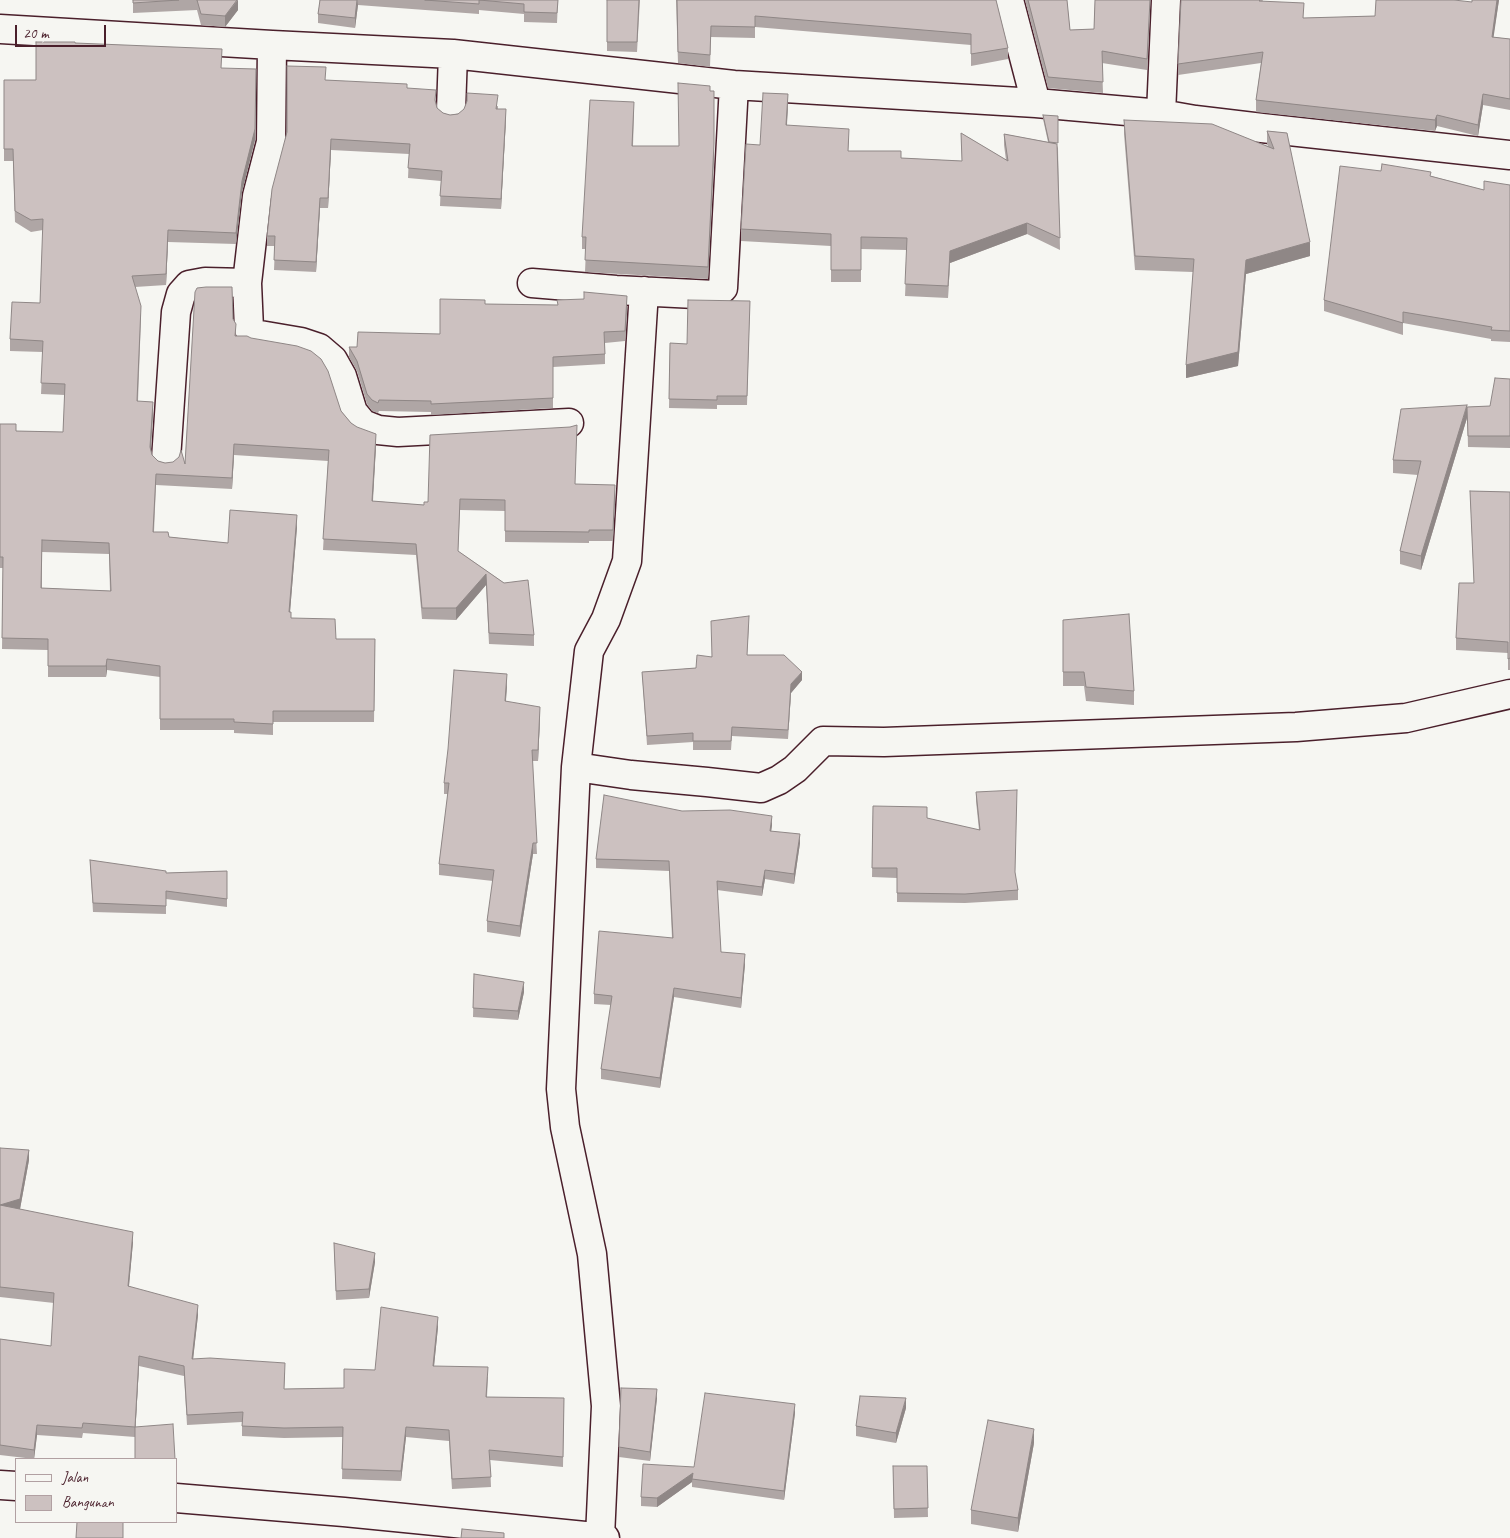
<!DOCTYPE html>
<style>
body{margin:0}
#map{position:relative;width:1510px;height:1538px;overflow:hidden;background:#f6f6f2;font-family:Caveat,sans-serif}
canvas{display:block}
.legend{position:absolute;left:15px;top:1458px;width:162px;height:65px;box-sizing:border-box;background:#f6f6f2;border:1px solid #b1a0a2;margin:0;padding:6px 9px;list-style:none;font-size:15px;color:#4a1f2b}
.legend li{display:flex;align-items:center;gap:10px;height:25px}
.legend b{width:25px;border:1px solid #b1a0a2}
.scale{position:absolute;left:15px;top:25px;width:91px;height:22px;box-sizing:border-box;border:2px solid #4a1f2b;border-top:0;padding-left:6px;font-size:15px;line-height:18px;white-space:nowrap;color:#4a1f2b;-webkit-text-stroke:4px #f6f6f2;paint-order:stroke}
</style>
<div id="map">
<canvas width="1510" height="1538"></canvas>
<ul class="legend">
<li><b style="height:6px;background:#f6f6f2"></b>Jalan</li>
<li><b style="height:14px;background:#ccc1c0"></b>Bangunan</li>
</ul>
<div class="scale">20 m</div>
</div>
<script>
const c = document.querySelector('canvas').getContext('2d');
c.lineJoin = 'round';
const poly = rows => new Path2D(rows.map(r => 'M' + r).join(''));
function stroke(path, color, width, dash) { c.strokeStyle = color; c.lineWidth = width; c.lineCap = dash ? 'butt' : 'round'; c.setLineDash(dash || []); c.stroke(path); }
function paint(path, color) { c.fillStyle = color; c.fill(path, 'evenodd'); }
const minor = poly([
 [1009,0,1036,103],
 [0,29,272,45,453,54,734,85,1036,103,1161,114,1195,120,1262,128,1510,155],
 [451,110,453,54],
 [1161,114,1166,0],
 [247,283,249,329,254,334,301,342,319,348,333,360,342,376,353,412,363,424,378,430,398,432,569,423],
 [532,283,616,290,715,295,723,288,734,85],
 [166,459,176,312,181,294,189,285,205,282,247,283,257,196,271,142,272,45],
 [576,767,631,775,707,782,761,788,779,780,795,769,823,741,884,742,1296,727,1406,718,1510,694],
 [0,1485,16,1486],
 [176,1498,344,1512,605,1538],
 [600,1537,606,1406,592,1254,565,1127,561,1089,576,767,589,651,606,619,627,561,644,291]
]);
stroke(minor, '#4a1f2b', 31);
stroke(minor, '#f6f6f2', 28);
paint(poly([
 [133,0,238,0,238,10,225,27,201,25,197,10,133,13],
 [320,0,558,0,557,23,524,22,524,14,479,10,479,14,358,5,355,28,318,23,318,14],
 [607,0,640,0,637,52,607,51],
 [676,0,996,0,1008,48,1008,59,971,66,971,45,755,27,755,38,711,37,710,67,678,63],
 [1025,0,1067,0,1070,30,1094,29,1095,0,1150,0,1147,70,1102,63,1103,93,1048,88],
 [1181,0,1263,0,1262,2,1304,18,1375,16,1472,2,1499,0,1493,37,1510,39,1510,110,1483,105,1478,136,1437,126,1435,131,1256,112,1256,100,1261,63,1178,75],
 [75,43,221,68,255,140,242,192,236,244,168,242,166,285,135,287,141,317,138,401,153,413,151,449,152,455,158,461,165,463,185,464,233,319,236,336,341,411,351,423,376,446,373,501,424,505,428,502,575,484,615,496,613,541,589,541,589,543,505,542,505,511,460,510,458,551,504,583,534,635,534,646,489,644,486,585,456,620,422,619,416,555,323,550,328,461,234,455,232,489,156,485,154,532,169,537,228,543,297,527,290,612,291,618,336,639,375,639,374,722,273,722,273,735,234,733,234,730,160,730,160,677,107,670,106,677,48,677,48,650,2,649,3,568,0,568,0,424,16,431,63,432,65,395,41,394,43,352,10,351,10,339,40,303,43,230,31,232,15,222,13,161,4,161,4,80,36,80],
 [42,552,109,554,110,591,42,588],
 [326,80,407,88,436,101,437,108,443,113,450,115,498,106,498,109,506,119,501,209,440,206,441,181,408,178,409,154,331,150,328,208,320,208,316,272,274,270,275,246,267,246,267,236],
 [788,105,787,125,849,141,848,151,901,158,962,161,961,133,1006,160,1004,145,1004,134,1048,142,1043,119,1043,115,1058,148,1060,250,1027,234,950,263,948,298,905,296,907,250,861,249,861,282,831,282,831,246,741,241,741,229,760,145],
 [634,113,633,146,714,155,708,279,585,272,586,249,582,249,582,237],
 [1124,120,1268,146,1267,144,1267,131,1287,133,1310,256,1246,274,1238,366,1186,378,1193,272,1135,270,1124,134],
 [1431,176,1484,190,1510,185,1510,342,1491,341,1491,339,1403,323,1403,335,1324,311,1324,300],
 [750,301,747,405,717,405,717,409,669,408,670,343,687,344],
 [485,304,627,306,625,341,605,343,605,364,553,367,553,408,431,415,431,412,379,411,378,413,372,411,367,404,357,371,349,357,349,347,357,347,440,334],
 [1510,379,1510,448,1468,447,1467,407,1490,406],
 [1467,418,1421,570,1400,564,1400,551,1418,475,1393,473,1393,460],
 [1470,491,1510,492,1510,670,1508,670,1508,653,1456,650,1456,638,1474,583],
 [1063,620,1134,691,1134,705,1086,701,1084,686,1063,686],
 [749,625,747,655,802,680,791,693,788,739,732,736,731,750,693,750,693,742,647,745,642,672,696,668,711,657],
 [507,685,506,701,540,718,538,761,532,761,537,854,533,854,520,937,487,932,487,921,493,881,439,875,439,864,448,794,444,794,444,783],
 [976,792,1015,873,1018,890,1018,900,965,903,897,902,897,878,872,877,873,806,979,830,976,801],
 [682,811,772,825,771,831,800,843,794,884,765,879,762,896,717,890,721,952,745,964,741,1008,674,997,660,1088,601,1079,601,1069,611,1005,594,1004,594,994,672,938,669,871,596,868,596,859],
 [90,860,166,873,227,871,227,907,166,899,166,914,93,912],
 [474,974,524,992,518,1020,473,1017],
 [0,1148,29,1160,20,1209,19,1209,133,1242,129,1286,198,1315,193,1359,285,1373,284,1389,344,1388,375,1370,438,1327,434,1366,488,1377,487,1397,564,1398,563,1467,490,1460,491,1487,452,1489,449,1441,406,1437,401,1481,342,1479,343,1437,284,1438,242,1436,242,1422,187,1425,184,1376,139,1366,135,1437,83,1433,82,1438,37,1435,34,1459,0,1455,0,1339,51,1346,54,1303,0,1297],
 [334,1243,375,1262,369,1298,336,1300],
 [621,1388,657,1398,650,1461,619,1457],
 [906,1408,896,1443,856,1436,856,1426],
 [795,1413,784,1500,692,1487,692,1482,657,1507,641,1506,641,1497,694,1467],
 [1034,1443,1018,1532,971,1524,971,1510],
 [893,1466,927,1466,928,1517,894,1518]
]), '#afa6a5');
paint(poly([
 [238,0,238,10,225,27,225,16],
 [357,0,358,5,355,28,355,18],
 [1150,0,1147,70,1147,59],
 [1497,0,1499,0,1492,48,1492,37],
 [256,69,255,140,242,192,236,244,236,233],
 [788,94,788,105,786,137,786,125],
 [1483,94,1483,105,1478,136,1478,125],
 [506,109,506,119,501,209,501,199],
 [1437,115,1437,126,1435,131,1435,120],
 [331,139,331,150,328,208,328,198],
 [714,143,714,155,708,279,708,267],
 [320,198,320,208,316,272,316,262],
 [1027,223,1027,234,950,263,948,298,950,251],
 [168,230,168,242,166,285,166,274],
 [1310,242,1310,256,1246,274,1238,366,1186,378,1186,365,1246,260],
 [627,296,627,306,625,341,625,331],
 [153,402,153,413,150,458,150,447],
 [1467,405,1467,418,1421,570,1421,556],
 [376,434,376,446,372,512,372,501],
 [234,444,234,455,232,489,232,478],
 [615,485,615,496,613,541,613,530],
 [297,515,297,527,289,624,289,612],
 [486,574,486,585,456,620,456,608],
 [107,659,107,670,106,677,106,666],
 [802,672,802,680,791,693,788,739,791,684],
 [507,674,507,685,505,712,505,701],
 [540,707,540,718,538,761,538,750],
 [772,816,772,825,770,840,770,831],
 [800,834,800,843,794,884,794,874],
 [533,843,533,854,520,937,520,926],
 [765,870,765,879,762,896,762,887],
 [745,954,745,964,741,1008,741,998],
 [524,982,524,992,518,1020,518,1011],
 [674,988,674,997,660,1088,660,1078],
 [29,1150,29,1160,20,1209,0,1215,0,1205],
 [133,1232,133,1242,128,1296,128,1286],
 [375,1253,375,1262,369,1298,369,1289],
 [198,1305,198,1315,192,1369,192,1359],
 [438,1317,438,1327,433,1376,433,1366],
 [139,1356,139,1366,135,1437,135,1427],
 [657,1389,657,1398,650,1461,650,1452],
 [906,1398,906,1408,896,1443,896,1433],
 [795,1404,795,1413,784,1500,784,1491],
 [37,1425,37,1435,34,1459,34,1450],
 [406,1427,406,1437,401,1481,401,1471],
 [1034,1429,1034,1443,1018,1532,1018,1518],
 [693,1473,692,1482,657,1507,657,1498]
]), '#8f8786');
const building = poly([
 [133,0,179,0,133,3,133,0],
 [197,0,237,0,225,16,201,14,197,0],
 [320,0,357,0,355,18,318,14,320,0],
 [425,0,558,0,557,13,524,12,524,4,479,0,479,4,425,0],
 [607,0,639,0,637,42,607,42,607,0],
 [677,0,996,0,1008,48,971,54,971,34,755,16,755,27,711,26,710,55,678,52,677,0],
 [1028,0,1067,0,1070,30,1094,29,1095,0,1150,0,1147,59,1102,51,1103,82,1048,77,1028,0],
 [1181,0,1260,0,1259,1,1304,3,1303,18,1375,16,1376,0,1454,0,1472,2,1472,0,1497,0,1492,37,1510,39,1510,99,1483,94,1478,125,1437,115,1435,120,1256,100,1263,52,1178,64,1181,0],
 [36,42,75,42,75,43,222,49,221,68,256,69,255,129,242,181,236,233,168,230,166,274,132,276,141,306,137,401,153,402,150,447,152,455,158,461,165,463,173,462,179,457,181,450,185,464,195,292,197,288,206,287,232,287,233,319,236,324,235,336,247,336,251,338,297,346,311,351,321,359,328,371,341,411,351,423,357,427,376,434,372,501,424,505,424,502,428,502,430,435,570,427,577,425,575,484,615,485,613,530,589,530,589,532,505,531,505,500,460,499,458,551,504,583,528,580,534,635,489,633,486,574,456,608,422,608,416,544,323,539,329,450,234,444,232,478,156,474,153,532,168,532,169,537,228,543,230,510,297,515,289,612,291,612,291,618,335,619,336,639,375,639,374,711,273,711,273,724,234,722,234,719,160,719,160,666,107,659,106,666,48,666,48,639,2,638,3,557,0,557,0,424,16,424,16,431,63,432,65,384,41,383,43,341,10,339,12,302,40,303,43,219,31,220,15,211,13,149,4,149,4,80,36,80,36,42],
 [42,540,109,543,111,591,41,588,42,540],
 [287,66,326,67,325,80,407,84,407,88,436,90,435,100,437,108,443,113,450,115,458,114,464,109,467,101,467,93,498,95,496,109,506,109,501,199,440,196,442,171,408,168,410,144,331,139,328,198,320,198,316,262,274,260,275,236,267,236,272,189,287,132,287,66],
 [678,83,710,86,710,91,714,91,714,143,708,267,585,260,586,237,582,237,590,100,634,102,632,146,679,146,678,83],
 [763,93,788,94,786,125,849,129,848,151,901,151,901,158,962,161,961,133,1008,161,1004,134,1057,144,1060,238,1027,223,950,251,948,286,905,284,907,238,861,237,861,270,831,270,831,234,741,229,746,144,760,145,763,93],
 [1043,115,1058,116,1058,143,1049,142,1043,115],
 [1124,120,1212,124,1274,149,1267,131,1287,133,1310,242,1246,260,1238,352,1186,365,1194,259,1135,256,1124,120],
 [1382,164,1431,172,1430,176,1484,190,1484,181,1510,185,1510,331,1491,330,1492,327,1403,312,1403,323,1324,300,1340,166,1381,171,1382,164],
 [584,292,627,296,625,331,604,332,605,354,553,357,553,398,431,404,431,401,379,400,378,403,372,400,367,394,357,361,349,347,357,347,358,332,440,334,440,299,485,300,485,304,558,305,557,300,584,299,584,292],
 [688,300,750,301,747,396,717,396,717,400,669,399,670,343,687,344,688,300],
 [1495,378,1510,379,1510,436,1468,436,1467,407,1490,406,1495,378],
 [1467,405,1421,556,1400,551,1421,461,1393,460,1401,409,1467,405],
 [1470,491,1510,492,1510,658,1508,659,1508,642,1456,638,1459,583,1474,583,1470,491],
 [1129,614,1134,691,1086,687,1084,672,1063,672,1063,620,1129,614],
 [749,616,747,655,784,655,802,672,791,684,788,730,732,727,731,741,693,741,693,733,647,736,642,672,696,668,697,655,712,657,711,621,749,616],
 [454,670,507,674,505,701,540,707,538,750,532,750,537,843,533,843,520,926,487,921,494,870,439,864,449,783,444,783,448,749,454,670],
 [1017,790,1015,872,1018,890,965,894,897,893,897,868,872,868,873,806,927,807,927,818,980,830,976,792,1017,790],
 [604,795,682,811,730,810,772,816,770,831,800,834,794,874,765,870,762,887,717,881,721,952,745,954,741,998,674,988,660,1078,601,1069,612,996,594,994,599,931,673,938,669,861,596,859,604,795],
 [90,860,166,871,166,873,227,871,227,899,166,891,166,906,93,903,90,860],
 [474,974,524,982,518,1011,473,1008,474,974],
 [0,1148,29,1150,20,1199,0,1205,133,1232,128,1286,198,1305,192,1359,210,1358,285,1363,284,1389,344,1388,344,1369,375,1370,381,1307,438,1317,433,1366,488,1367,486,1397,564,1398,563,1457,489,1450,491,1477,452,1479,449,1430,406,1427,401,1471,342,1469,343,1427,284,1428,242,1426,243,1412,187,1415,184,1366,139,1356,135,1427,83,1423,82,1428,37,1425,34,1450,0,1445,0,1339,51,1346,54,1293,0,1287,0,1148],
 [334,1243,375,1253,369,1289,336,1291,334,1243],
 [621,1388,657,1389,650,1452,619,1447,621,1388],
 [705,1393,795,1404,784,1491,692,1479,693,1473,657,1498,641,1497,643,1464,694,1467,705,1393],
 [860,1396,906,1398,896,1433,856,1426,860,1396],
 [988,1420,1034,1429,1018,1518,971,1510,988,1420],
 [173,1424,175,1459,135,1459,135,1427,173,1424],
 [893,1466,927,1466,928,1508,894,1509,893,1466],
 [77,1522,123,1522,123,1538,76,1538,77,1522],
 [462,1529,504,1533,504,1538,461,1538,462,1529]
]);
paint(building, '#ccc1c0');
stroke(building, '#8f8786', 1);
</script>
